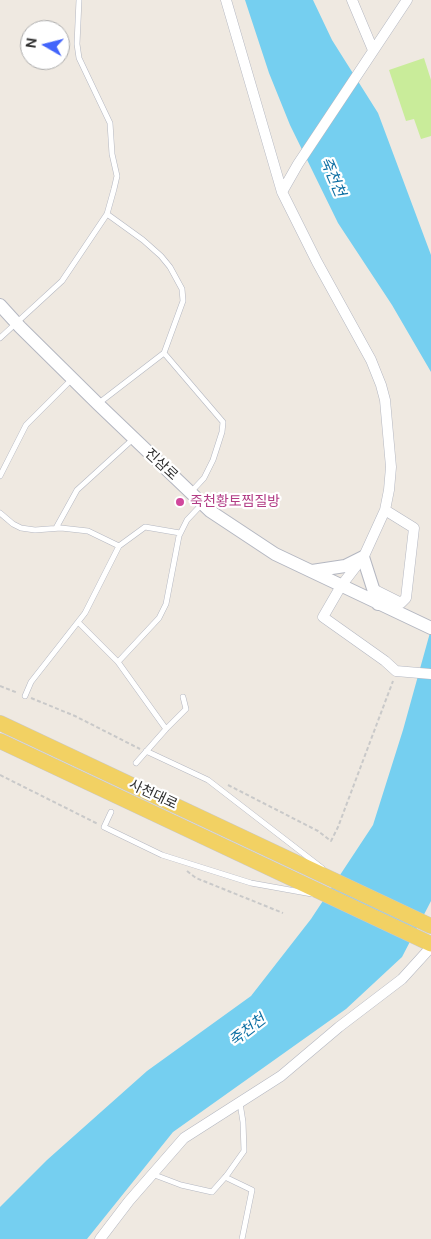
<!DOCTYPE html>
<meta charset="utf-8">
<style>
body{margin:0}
#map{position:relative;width:431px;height:1239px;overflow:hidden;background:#efe9e1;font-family:"DM Sans",sans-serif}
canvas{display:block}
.north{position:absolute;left:20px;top:20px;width:50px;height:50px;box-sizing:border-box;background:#fff;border:1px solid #ababab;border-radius:50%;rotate:278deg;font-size:14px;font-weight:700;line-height:20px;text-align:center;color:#2e2e2e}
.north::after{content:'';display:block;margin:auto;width:18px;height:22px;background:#4264fb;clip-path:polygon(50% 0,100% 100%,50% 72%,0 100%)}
</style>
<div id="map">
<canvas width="431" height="1239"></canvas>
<div class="north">N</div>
</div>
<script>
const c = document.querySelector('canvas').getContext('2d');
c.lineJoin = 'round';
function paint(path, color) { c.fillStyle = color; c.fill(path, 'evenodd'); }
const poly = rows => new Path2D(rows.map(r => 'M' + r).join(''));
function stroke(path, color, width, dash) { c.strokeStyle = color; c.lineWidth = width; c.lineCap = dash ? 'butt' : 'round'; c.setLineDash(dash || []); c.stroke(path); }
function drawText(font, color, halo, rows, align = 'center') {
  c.font = font + ' "DM Sans","Noto Sans KR",sans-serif'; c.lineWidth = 4.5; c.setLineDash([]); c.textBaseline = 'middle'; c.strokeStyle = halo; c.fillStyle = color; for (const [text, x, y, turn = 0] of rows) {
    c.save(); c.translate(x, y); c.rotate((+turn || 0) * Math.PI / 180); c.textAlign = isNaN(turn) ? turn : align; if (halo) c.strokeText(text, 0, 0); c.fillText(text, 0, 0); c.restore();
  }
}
paint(poly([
 [424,58,431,80,431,136,421,139,414,119,406,121,389,70]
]), '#c9ec9a');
paint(poly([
 [245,0,313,0,332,40,378,113,431,255,431,372,392,305,338,223,290,125,269,73],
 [431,629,431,901,402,957,346,1009,173,1132,87,1239,0,1239,0,1207,47,1160,147,1071,251,996,311,919,373,825,403,730]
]), '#75cff0');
const service = poly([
 [0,338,62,281,107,214,114,189,117,176,112,154,110,123,79,58,77,44,79,0],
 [164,353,223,422,222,432,213,460,204,478,191,492],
 [99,403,164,353,183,301,182,289,170,267,161,256,143,240,107,214],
 [0,476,26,425,72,379],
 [0,513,13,524,21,528,35,530,61,528,88,531,119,546],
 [56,528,77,490,133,439],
 [78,622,118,662,166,729],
 [118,662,159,618,166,604,179,536,187,520,202,504],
 [25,696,31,682,85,613,119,546,145,527,180,533],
 [146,751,208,780,322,868],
 [136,763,166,729,186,709,183,697],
 [111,812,104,827,162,855,251,883,312,894],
 [152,1174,181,1185,212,1192,227,1175,244,1151,243,1122,240,1103],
 [225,1177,252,1190,242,1239]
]);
const minor = poly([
 [226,0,282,192,317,262,371,360,381,385,385,400,391,467,389,490,385,510,364,556,341,586,323,617,385,661,396,671,431,674],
 [352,0,373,50],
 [282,192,298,164,407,0],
 [373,589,401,603,406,598,414,528,385,510],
 [100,1239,129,1201,184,1138,281,1076,339,1027,402,979,431,947]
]);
const tertiary = poly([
 [0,305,20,327,98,404,210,511,275,554,431,628],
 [312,571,345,566,363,557,378,604]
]);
const primary = poly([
 [0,723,431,926],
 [0,741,431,944]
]);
stroke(service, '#b4b7c1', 6);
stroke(minor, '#b4b7c1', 11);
stroke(tertiary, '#b4b7c1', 14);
stroke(primary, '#c9c9c9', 16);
stroke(poly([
 [0,686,18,693],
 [31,698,75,716,140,749],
 [0,775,98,824],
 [228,785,318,831,331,841,338,827,393,681],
 [187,871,196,878,283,913]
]), '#c9c9c9', 2, [4, 2.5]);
stroke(service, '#fff', 5);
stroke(minor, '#fff', 10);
stroke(tertiary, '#fff', 12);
stroke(primary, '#f2d163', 15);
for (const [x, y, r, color] of [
 [180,502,5,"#d1479c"]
]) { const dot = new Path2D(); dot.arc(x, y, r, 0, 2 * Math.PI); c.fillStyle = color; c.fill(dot); stroke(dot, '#fff', 2); }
drawText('14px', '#2e2e2e', '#fff', [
 ["진삼로",161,465,43],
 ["사천대로",153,795,25]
]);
drawText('14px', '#b23c85', '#fff', [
 ["죽천황토찜질방",190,502]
], 'left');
drawText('italic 15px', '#0d6fa3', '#fff', [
 ["죽천천",332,177,67],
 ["죽천천",248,1031,-38]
]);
</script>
